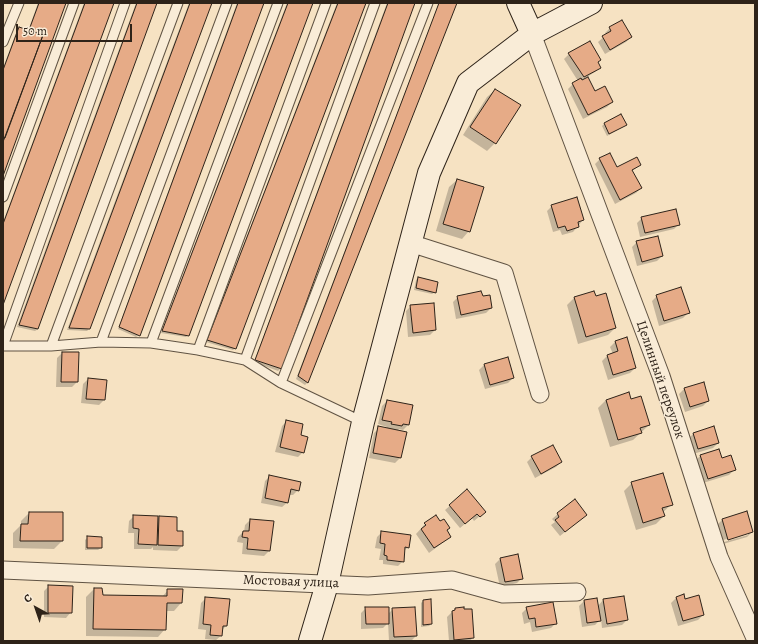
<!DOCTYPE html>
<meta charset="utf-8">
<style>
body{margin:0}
#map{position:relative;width:758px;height:644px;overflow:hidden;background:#f6e2c2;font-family:Alegreya,serif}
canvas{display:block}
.frame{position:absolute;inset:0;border:4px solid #2e2319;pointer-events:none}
.north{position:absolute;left:16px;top:588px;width:40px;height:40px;-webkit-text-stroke:3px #f9ecd7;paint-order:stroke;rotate:320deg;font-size:11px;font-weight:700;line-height:16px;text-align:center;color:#2e2319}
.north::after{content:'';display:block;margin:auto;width:14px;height:18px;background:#2e2319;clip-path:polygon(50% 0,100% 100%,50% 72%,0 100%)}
.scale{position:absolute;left:16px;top:24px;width:116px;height:18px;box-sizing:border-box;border:2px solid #2e2319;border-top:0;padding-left:5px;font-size:12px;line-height:14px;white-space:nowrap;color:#2e2319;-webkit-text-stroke:3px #f9ecd7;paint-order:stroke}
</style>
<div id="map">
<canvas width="758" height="644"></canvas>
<div class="frame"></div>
<div class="north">С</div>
<div class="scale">50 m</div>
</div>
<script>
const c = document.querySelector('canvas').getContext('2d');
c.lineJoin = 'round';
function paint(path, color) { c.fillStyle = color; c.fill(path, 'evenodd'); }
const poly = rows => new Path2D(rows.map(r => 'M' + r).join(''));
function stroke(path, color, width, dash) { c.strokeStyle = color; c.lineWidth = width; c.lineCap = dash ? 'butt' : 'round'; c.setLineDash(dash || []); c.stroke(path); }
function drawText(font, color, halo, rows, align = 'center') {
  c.font = font + ' Alegreya,serif'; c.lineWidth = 3; c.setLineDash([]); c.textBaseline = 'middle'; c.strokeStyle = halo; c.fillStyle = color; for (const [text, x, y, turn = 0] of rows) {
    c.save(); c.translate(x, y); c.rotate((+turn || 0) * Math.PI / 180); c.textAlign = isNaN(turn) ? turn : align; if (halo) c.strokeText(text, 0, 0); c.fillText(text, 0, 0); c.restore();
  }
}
paint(poly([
 [38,3,65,3,3,173,3,68,17,30,19,28,28,31],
 [84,3,113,3,3,302,3,222],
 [136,3,156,3,38,329,35,331,17,327],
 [189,3,211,3,90,328,87,331,67,330],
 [237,3,263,3,139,335,136,337,118,329],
 [287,3,312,3,188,335,186,337,161,333],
 [337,3,365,3,235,348,233,350,206,342],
 [387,3,414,3,281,368,278,371,254,362],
 [439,3,456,3,307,383,305,385,296,379],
 [622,21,631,37,626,42,605,54,598,42,606,35,605,33,610,28],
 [569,54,597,63,600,67,595,72,587,77,594,92,612,102,607,107,583,119,568,89,573,84,578,81,564,59],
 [495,90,495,143,487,151,463,135,487,97],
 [604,124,626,125,607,136,602,126],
 [600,159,617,168,640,165,632,171,641,188,636,193,615,204,595,164],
 [457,180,469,231,462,239,436,231,449,187],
 [552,206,583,220,573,232,562,235,560,230,553,232,547,211],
 [642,218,679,224,674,229,640,237,637,223],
 [637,242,662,256,657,261,637,266,632,247],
 [418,278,435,292,432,294,414,290,416,280],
 [657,296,688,313,683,318,659,326,652,301],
 [458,297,482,298,491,308,486,313,456,319,453,302],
 [595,297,615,328,608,335,578,344,567,305,574,298],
 [411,306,435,330,430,335,408,337,406,311],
 [615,342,635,368,630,373,608,380,602,361,607,356,613,354,610,347],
 [62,353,78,353,77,382,72,387,56,387,57,358],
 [484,365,513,378,508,383,485,389,479,370],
 [88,379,104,400,99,405,81,403,83,384],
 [684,389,708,401,703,406,685,412,679,394],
 [606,400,631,400,649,425,633,440,610,447,598,408],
 [387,401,408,425,403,430,399,429,397,431,405,433,400,458,395,463,369,458,374,433,379,428,387,429,387,427,378,424,382,406],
 [287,421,299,435,303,452,298,457,275,452,282,426],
 [694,433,718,443,713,448,693,454,689,438],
 [701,455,721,459,734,470,729,475,703,483,696,460],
 [532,457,561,462,556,467,535,478,527,462],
 [270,476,298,490,293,495,289,495,288,502,282,507,261,503,265,481],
 [632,483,672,504,662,513,664,516,656,524,636,530,624,491],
 [467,491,480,516,474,521,472,518,460,528,445,510],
 [574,500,586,515,560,536,551,525,555,522,552,519],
 [746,512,752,532,747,537,723,544,717,525,722,520],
 [748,533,748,535,724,542,723,540],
 [29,513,62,541,54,549,13,548,13,533,21,525,21,521],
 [134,516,157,519,160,517,175,532,182,532,182,546,177,551,153,550,153,547,151,549,134,549,134,533,128,533,129,521],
 [436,517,440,522,449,528,446,531,450,537,429,553,416,534,425,524],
 [250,520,272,522,269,551,264,556,242,554,243,543,237,542,238,537,243,532,244,532,245,525],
 [382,532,408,547,404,551,403,561,398,566,383,564,383,560,379,560,381,549,375,548,377,537],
 [87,538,101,548,98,550,85,550,85,540],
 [500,559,522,578,517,583,500,587,495,564],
 [49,586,71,612,66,618,44,617,44,591],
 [94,589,102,596,162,597,168,590,182,590,181,603,174,611,165,611,165,629,158,637,86,636,86,597],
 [683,596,685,600,703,615,698,620,678,626,671,603,676,598],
 [206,598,226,626,222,630,222,635,216,640,205,639,206,630,198,629,201,603],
 [603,600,627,620,622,625,602,628,601,619,595,625,582,627,579,606,584,601,598,606],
 [423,601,431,624,429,626,421,627,421,603],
 [366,608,388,614,393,609,416,636,411,641,389,641,388,623,383,628,361,629,361,613],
 [527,608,556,623,551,628,532,632,530,622,524,624,522,613],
 [455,609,463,611,473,637,470,641,449,641,447,617]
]), '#0003');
const building = poly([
 [39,3,66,3,3,176,3,142,43,35,29,30,39,3],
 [85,3,114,3,3,305,3,224,85,3],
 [137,3,157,3,38,329,19,325,137,3],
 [190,3,212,3,90,329,69,328,190,3],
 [238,3,264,3,140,336,119,327,238,3],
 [288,3,313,3,189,336,162,331,288,3],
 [338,3,366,3,236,349,207,340,338,3],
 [388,3,415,3,282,369,255,360,388,3],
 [439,3,457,3,308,383,298,376,439,3],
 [622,20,632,37,610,50,602,36,611,31,609,27,622,20],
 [19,27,43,35,5,138,3,137,3,70,19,27],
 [590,41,601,60,598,62,601,68,584,77,568,53,590,41],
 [588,77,595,91,605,86,613,102,588,115,572,83,581,78,582,80,588,77],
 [495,89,521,105,496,144,470,127,495,89],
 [621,114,627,125,609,134,604,123,621,114],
 [610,153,617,167,637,157,641,165,632,170,642,188,620,200,599,158,610,153],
 [457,179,484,187,470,232,443,224,457,179],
 [577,197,584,220,578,222,579,227,567,231,565,226,558,228,551,205,577,197],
 [676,209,680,225,645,233,641,217,676,209],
 [658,236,663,256,642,262,636,241,658,236],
 [418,277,438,282,436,293,416,288,418,277],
 [681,287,690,313,664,321,656,295,681,287],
 [481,291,483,296,490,295,492,308,461,315,457,296,481,291],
 [594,291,596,296,606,293,616,328,586,337,574,297,594,291],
 [434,303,436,330,413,333,410,305,434,303],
 [627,337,636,368,613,375,607,355,618,351,615,341,627,337],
 [62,352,79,352,78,382,61,382,62,352],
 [508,357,514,378,490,385,484,364,508,357],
 [88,378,107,380,105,400,86,399,88,378],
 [704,382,709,401,690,407,684,388,704,382],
 [629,392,631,399,641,396,650,425,640,428,642,433,618,440,606,400,629,392],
 [387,400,413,405,409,425,403,424,402,426,391,424,392,422,382,420,387,400],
 [286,420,303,424,301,435,308,437,304,453,280,447,286,420],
 [378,426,407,432,401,458,373,453,378,426],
 [714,426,719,443,698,449,693,433,714,426],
 [553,445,562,462,541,474,531,456,553,445],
 [719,449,722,458,731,455,736,470,708,479,700,455,719,449],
 [663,473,673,505,662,508,665,516,643,523,631,482,663,473],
 [269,475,301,482,299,491,291,489,288,503,265,498,269,475],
 [467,489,486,512,480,517,477,514,465,524,449,505,467,489],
 [575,499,587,515,565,532,555,520,559,517,557,513,575,499],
 [747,511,753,532,728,540,722,519,747,511],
 [29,512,63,512,63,541,20,541,21,524,28,524,29,512],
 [133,515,158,516,157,545,138,544,139,529,133,528,133,515],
 [436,515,440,521,444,519,450,528,447,530,451,537,434,548,421,529,426,525,424,523,436,515],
 [159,516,177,517,177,531,183,531,183,546,158,545,159,516],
 [250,519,274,521,270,551,247,549,248,538,242,537,243,531,249,531,250,519],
 [381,531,411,535,409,548,405,547,404,562,387,560,387,556,384,555,385,544,380,543,381,531],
 [87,536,102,537,102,548,87,548,87,536],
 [518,554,523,579,505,582,500,558,518,554],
 [48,585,73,586,72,613,48,613,48,585],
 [94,588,102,588,103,595,167,596,167,589,183,589,182,603,167,603,166,630,93,629,94,588],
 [684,594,685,599,699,595,704,615,683,621,676,597,684,594],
 [624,596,628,620,607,624,603,599,624,596],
 [205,597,230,599,227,626,223,626,222,636,210,635,211,625,203,624,205,597],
 [597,598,601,621,587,623,584,600,597,598],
 [431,599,432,624,423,625,423,600,431,599],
 [553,602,557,624,536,627,535,618,529,619,526,607,553,602],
 [365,607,389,607,389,624,366,624,365,607],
 [415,607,417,636,394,637,392,608,415,607],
 [464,607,464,609,472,609,474,638,454,640,452,611,455,610,455,608,464,607]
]);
paint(building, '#e6ab87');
stroke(building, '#2e2319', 1);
const lane = poly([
 [3,42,19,3],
 [3,197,74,3],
 [101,342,227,3],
 [151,343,278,3],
 [3,346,51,346,101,342,151,343,198,350,245,360,281,383,363,422],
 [3,346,125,3],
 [51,346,178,3],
 [198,350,326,3],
 [245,360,375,3],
 [281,383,428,3]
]);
const street = poly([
 [532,34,661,376,719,557,755,638],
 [410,243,504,273,540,394],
 [3,570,368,586,452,580,503,594,577,592]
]);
const secondary = poly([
 [518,3,532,34],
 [310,641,327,584,363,422,429,173,468,83,532,34,591,3]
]);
stroke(lane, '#605343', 11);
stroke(street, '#605343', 19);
stroke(secondary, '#2e2319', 24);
stroke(lane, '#f9ecd7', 9);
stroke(street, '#f9ecd7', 17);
stroke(secondary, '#f9ecd7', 22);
drawText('14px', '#2e2319', '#f9ecd7', [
 ["Целинный переулок",660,380,71],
 ["Мостовая улица",291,582,2]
]);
</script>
